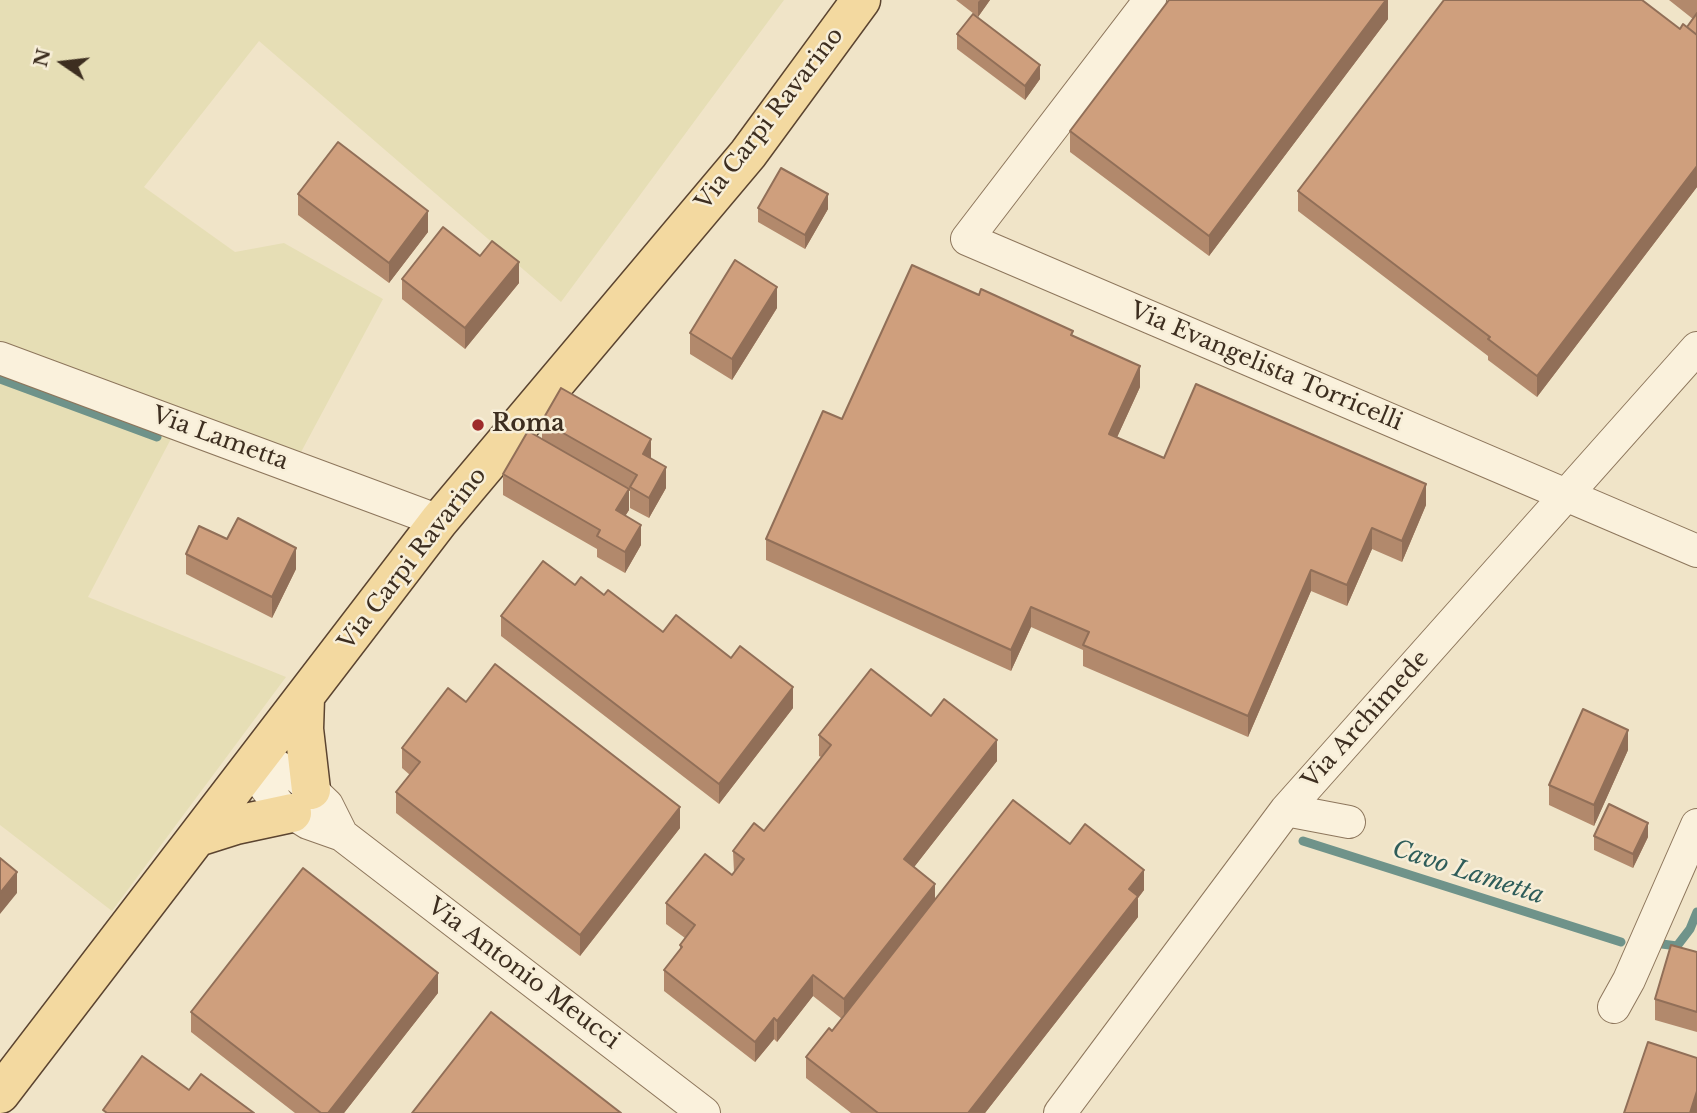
<!DOCTYPE html>
<style>
body{margin:0}
#map{position:relative;width:1697px;height:1113px;overflow:hidden;background:#f0e4c8;font-family:"Libre Baskerville",serif}
canvas{display:block}
.north{position:absolute;left:28px;top:28px;width:70px;height:70px;-webkit-text-stroke:5px #f7eed8;paint-order:stroke;rotate:284deg;font-size:19px;font-weight:700;line-height:28px;text-align:center;color:#3d2e20}
.north::after{content:'';display:block;margin:auto;width:24px;height:32px;background:#3d2e20;clip-path:polygon(50% 0,100% 100%,50% 72%,0 100%)}
</style>
<div id="map">
<canvas width="1697" height="1113"></canvas>
<div class="north">N</div>
</div>
<script>
const c = document.querySelector('canvas').getContext('2d');
c.lineJoin = 'round';
function paint(path, color) { c.fillStyle = color; c.fill(path, 'evenodd'); }
const poly = rows => new Path2D(rows.map(r => 'M' + r).join(''));
function stroke(path, color, width, dash) { c.strokeStyle = color; c.lineWidth = width; c.lineCap = dash ? 'butt' : 'round'; c.setLineDash(dash || []); c.stroke(path); }
function drawText(font, color, halo, rows, align = 'center') {
  c.font = font + ' "Libre Baskerville",serif'; c.lineWidth = 5; c.setLineDash([]); c.textBaseline = 'middle'; c.strokeStyle = halo; c.fillStyle = color; for (const [text, x, y, turn = 0] of rows) {
    c.save(); c.translate(x, y); c.rotate((+turn || 0) * Math.PI / 180); c.textAlign = isNaN(turn) ? turn : align; if (halo) c.strokeText(text, 0, 0); c.fillText(text, 0, 0); c.restore();
  }
}
paint(poly([
 [0,0,784,0,561,302,259,41,144,187,235,252,284,243,383,299,300,454,185,412,88,597,286,677,112,911,0,825]
]), '#e6deb5');
stroke(poly([
 [0,379,157,437],
 [1303,841,1621,942],
 [1662,944,1677,946,1690,929,1697,912]
]), '#6f938a', 9);
const minor = poly([
 [1150,0,967,239,1697,551],
 [0,358,439,521],
 [260,757,299,778,327,805,342,835],
 [251,768,279,805,308,823,342,835,704,1113],
 [1286,810,1349,822],
 [1614,1007,1629,980,1697,825],
 [1060,1113,1286,810,1697,348]
]);
const major = poly([
 [305,698,304,729,311,790],
 [198,837,236,825,292,813],
 [0,1094,439,521,748,154,861,0]
]);
stroke(minor, '#8d765c', 34);
stroke(major, '#5b4430', 41);
stroke(minor, '#faf1dc', 32);
stroke(major, '#f3d9a0', 38);
paint(poly([
 [956,0,990,0,978,17],
 [1388,0,1388,19,1209,256,1070,152,1070,131],
 [1669,0,1697,0,1697,187,1537,397,1488,360,1488,356,1298,211,1298,191,1687,27,1693,19],
 [957,34,1040,79,1025,100,957,49],
 [298,194,428,232,389,283,298,215],
 [758,208,828,209,805,249,758,222],
 [480,256,519,283,465,349,402,299,402,279],
 [979,295,1073,335,1140,387,1117,437,1164,458,1426,505,1402,562,1372,549,1347,606,1311,591,1248,737,1083,666,1083,650,1031,627,1011,671,766,560,766,539,842,419],
 [777,308,732,380,690,354,690,333],
 [542,421,651,458,666,488,649,518,630,508,630,491,629,491,629,510,625,516,641,545,625,573,597,557,597,549,503,495,503,474,542,440],
 [227,539,296,569,272,618,186,574,186,554],
 [575,585,604,595,663,632,731,658,793,708,719,804,501,636,501,616],
 [466,702,680,828,580,956,396,813,396,792,410,775,402,768,402,748],
 [931,716,997,761,914,867,935,901,1070,844,1144,890,1138,898,1138,917,985,1113,851,1113,806,1078,806,1057,832,1031,842,1019,813,996,777,1042,774,1039,755,1062,664,991,664,970,680,950,680,945,685,938,666,924,666,903,732,875,734,872,733,851,764,831,821,757,819,756,819,735],
 [1628,750,1594,826,1549,805,1549,785],
 [1594,836,1648,837,1633,868,1594,850],
 [1697,952,1697,1032,1655,1020,1655,999],
 [438,993,344,1113,295,1113,191,1032,191,1012]
]), '#b2896c');
paint(poly([
 [980,0,990,0,978,17,978,2],
 [1386,0,1388,0,1388,19,1209,256,1209,236],
 [1040,65,1040,79,1025,100,1025,86],
 [1697,166,1697,187,1537,397,1537,376],
 [828,194,828,209,805,249,805,235],
 [428,211,428,232,389,283,389,263],
 [519,262,519,283,465,349,465,328],
 [777,287,777,308,732,380,732,359],
 [1140,366,1140,387,1109,455,1109,434],
 [651,439,651,460,643,454],
 [666,467,666,488,649,518,649,498],
 [1426,484,1426,505,1402,562,1402,541],
 [629,489,629,510,616,531,616,510],
 [641,525,641,545,625,573,625,552],
 [1372,528,1372,549,1347,606,1347,585],
 [296,548,296,569,272,618,272,597],
 [1311,570,1311,591,1248,737,1248,716],
 [1031,607,1031,627,1011,671,1011,650],
 [793,687,793,708,719,804,719,784],
 [1628,730,1628,750,1594,826,1594,805],
 [997,740,997,761,904,880,904,859],
 [680,807,680,828,580,956,580,935],
 [1648,823,1648,837,1633,868,1633,854],
 [1144,870,1144,890,1138,898,1138,917,985,1113,968,1113,1129,889],
 [17,872,17,893,0,914,0,893],
 [935,884,935,904,844,1020,844,999],
 [438,973,438,993,344,1113,328,1113],
 [813,975,813,996,777,1042,777,1021],
 [774,1018,774,1039,755,1062,755,1042],
 [1697,1091,1697,1113,1690,1113]
]), '#916f58');
const building = poly([
 [1169,0,1386,0,1209,236,1070,131,1169,0],
 [1444,0,1642,0,1680,29,1683,24,1697,35,1697,166,1537,376,1488,339,1490,337,1298,191,1444,0],
 [1697,13,1697,35,1687,27,1697,13],
 [973,14,1040,65,1025,86,957,34,973,14],
 [338,142,428,211,389,263,298,194,338,142],
 [781,168,828,194,805,235,758,208,781,168],
 [443,227,480,256,492,241,519,262,465,328,402,279,443,227],
 [735,260,777,287,732,359,690,333,735,260],
 [912,265,979,295,981,289,1073,331,1071,335,1140,366,1109,434,1164,458,1196,384,1426,484,1402,541,1372,528,1347,585,1311,570,1248,716,1083,645,1089,632,1031,607,1011,650,766,539,823,411,842,419,912,265],
 [561,388,651,439,643,454,666,467,649,498,630,487,637,475,542,421,561,388],
 [528,431,629,489,616,510,641,525,625,552,597,536,600,530,503,474,528,431],
 [238,518,296,548,272,597,186,554,199,526,227,539,238,518],
 [543,561,575,585,581,577,604,595,608,590,663,632,676,615,731,658,740,646,793,687,719,784,501,616,543,561],
 [495,664,680,807,580,935,396,792,420,762,402,748,448,688,466,702,495,664],
 [871,669,931,716,944,699,997,740,904,859,935,884,844,999,813,975,777,1021,774,1018,755,1042,664,970,682,947,680,945,695,925,666,903,705,854,732,875,744,859,733,851,754,823,764,831,831,745,819,735,871,669],
 [1583,709,1628,730,1594,805,1549,785,1583,709],
 [1013,800,1070,844,1085,824,1144,870,1129,889,1138,896,968,1113,878,1113,806,1057,829,1028,832,1031,1013,800],
 [1609,804,1648,823,1633,854,1594,836,1609,804],
 [0,858,17,872,0,893,0,858],
 [303,868,438,973,328,1113,321,1113,191,1012,303,868],
 [1671,945,1697,952,1697,1012,1655,999,1671,945],
 [491,1012,621,1113,412,1113,491,1012],
 [1648,1042,1697,1058,1697,1091,1690,1113,1624,1113,1648,1042],
 [142,1056,189,1090,201,1074,254,1113,107,1113,103,1110,142,1056]
]);
paint(building, '#cf9f7d');
stroke(building, '#916f58', 2);
for (const [x, y, r, color] of [
 [478,425,7,"#9e2a2b"]
]) { const dot = new Path2D(); dot.arc(x, y, r, 0, 2 * Math.PI); c.fillStyle = color; c.fill(dot); stroke(dot, '#f7eed8', 2.5); }
drawText('23px', '#3d2e20', '#f7eed8', [
 ["Via Carpi Ravarino",770,119,-52],
 ["Via Evangelista Torricelli",1266,367,23],
 ["Via Lametta",220,439,20],
 ["Via Carpi Ravarino",413,559,-52],
 ["Via Archimede",1366,720,-48],
 ["Via Antonio Meucci",523,974,37]
]);
drawText('bold 23px', '#3d2e20', '#f7eed8', [
 ["Roma",492,425]
], 'left');
drawText('italic 24px', '#2f5d5a', '#f7eed8', [
 ["Cavo Lametta",1468,873,18]
]);
</script>
